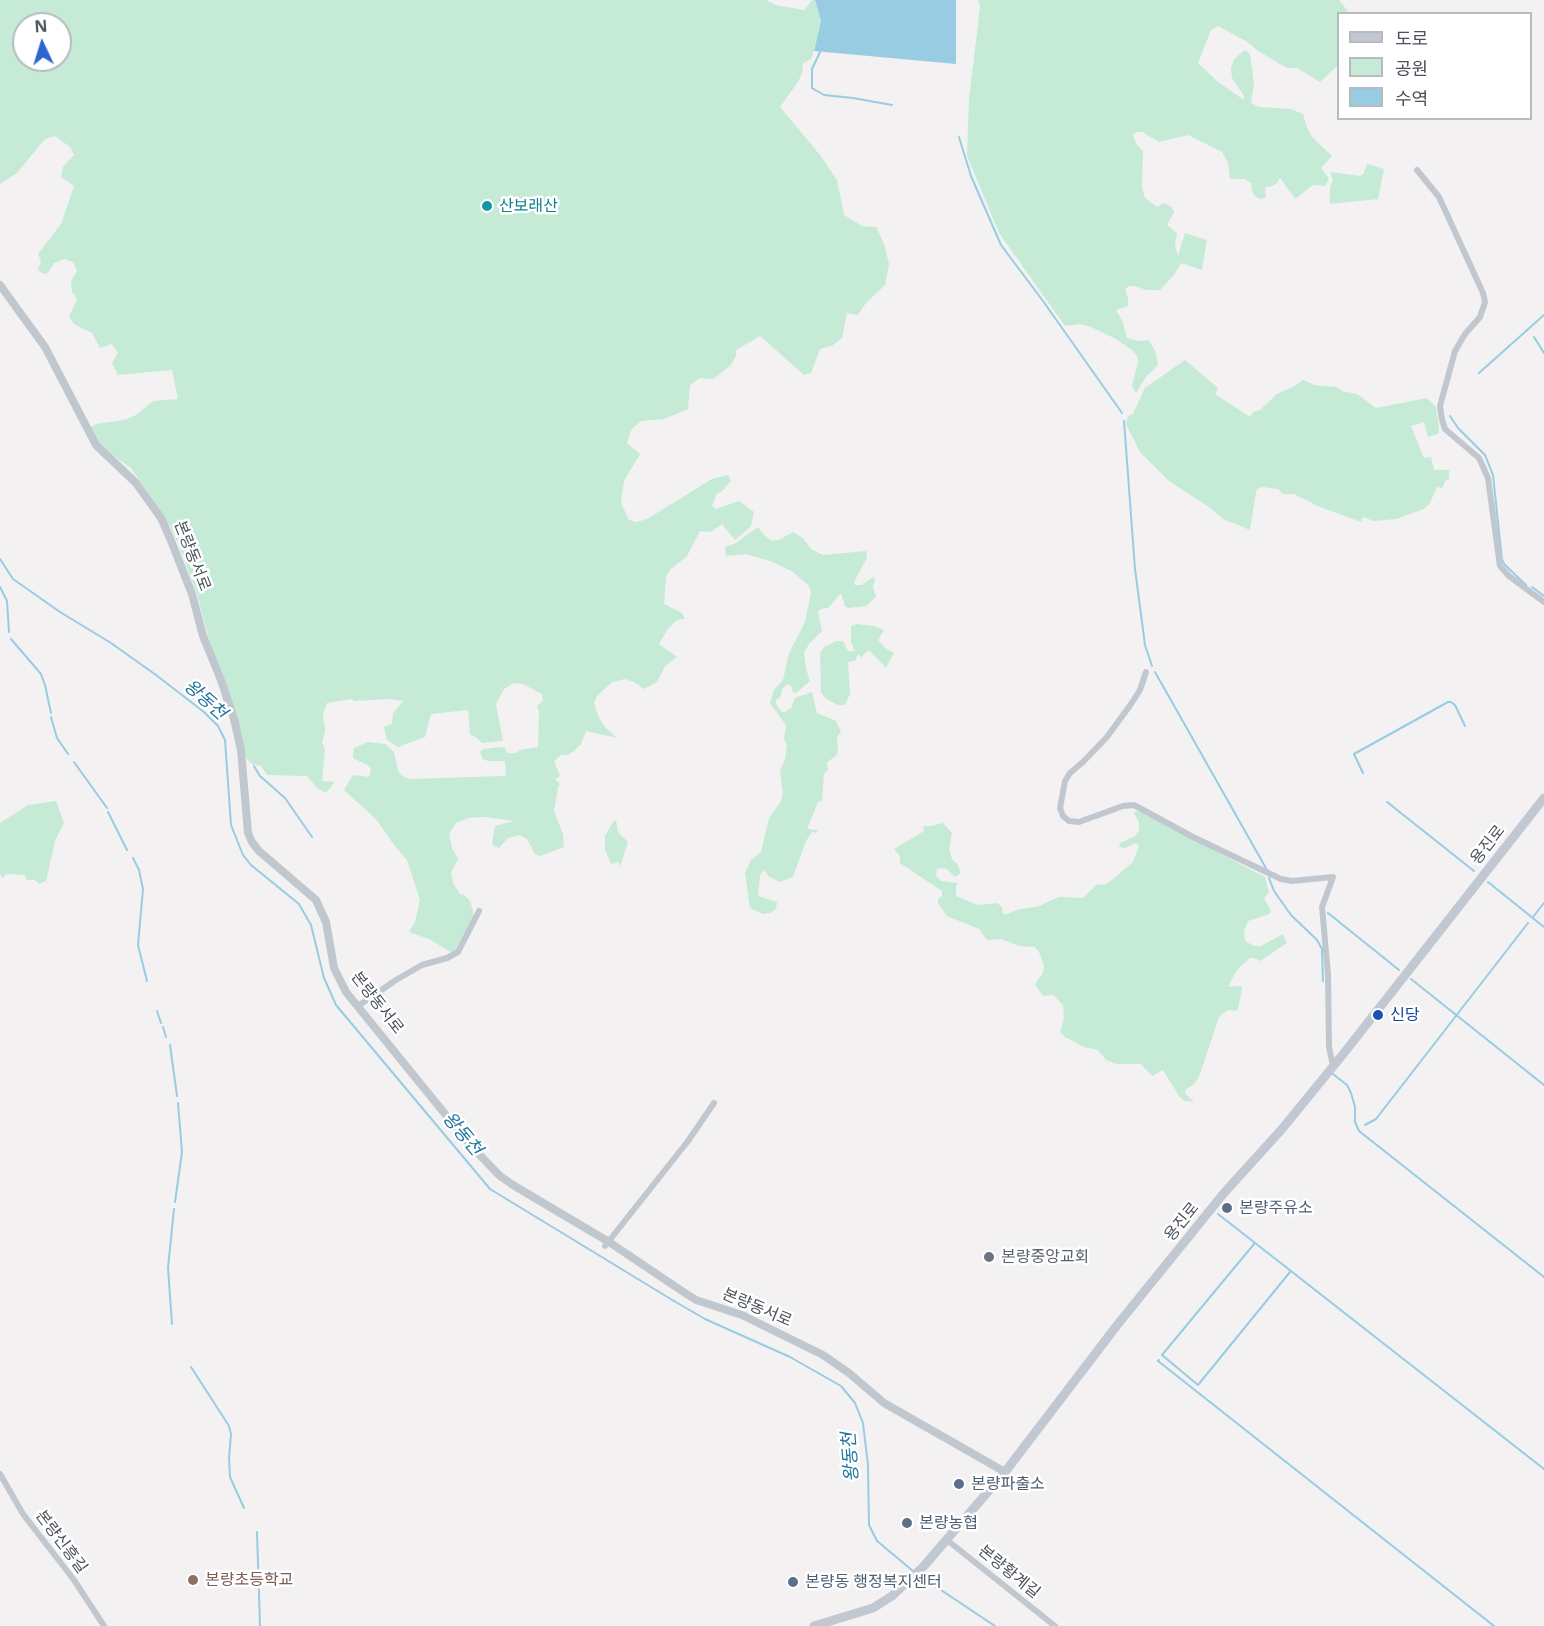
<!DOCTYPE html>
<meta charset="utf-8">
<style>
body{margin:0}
#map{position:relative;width:1544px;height:1626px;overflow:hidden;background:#f3f1f1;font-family:"Open Sans","Noto Sans KR",sans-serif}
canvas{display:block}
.legend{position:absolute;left:1337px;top:12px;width:195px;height:108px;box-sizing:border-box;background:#fff;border:2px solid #b7babe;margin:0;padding:8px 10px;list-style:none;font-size:18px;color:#4b525c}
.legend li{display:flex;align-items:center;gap:12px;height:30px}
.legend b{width:30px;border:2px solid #b7babe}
.north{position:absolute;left:12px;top:12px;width:60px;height:60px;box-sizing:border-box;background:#fff;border:2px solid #b7babe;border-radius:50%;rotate:356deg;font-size:16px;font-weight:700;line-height:24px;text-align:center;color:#4b525c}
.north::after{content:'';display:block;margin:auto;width:21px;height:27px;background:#2e66d0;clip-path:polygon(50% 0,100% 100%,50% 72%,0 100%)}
</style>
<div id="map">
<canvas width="1544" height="1626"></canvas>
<ul class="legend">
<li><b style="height:8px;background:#c1c8d2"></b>도로</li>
<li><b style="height:16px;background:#c5ebd7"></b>공원</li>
<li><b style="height:16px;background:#97cce3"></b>수역</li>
</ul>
<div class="north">N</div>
</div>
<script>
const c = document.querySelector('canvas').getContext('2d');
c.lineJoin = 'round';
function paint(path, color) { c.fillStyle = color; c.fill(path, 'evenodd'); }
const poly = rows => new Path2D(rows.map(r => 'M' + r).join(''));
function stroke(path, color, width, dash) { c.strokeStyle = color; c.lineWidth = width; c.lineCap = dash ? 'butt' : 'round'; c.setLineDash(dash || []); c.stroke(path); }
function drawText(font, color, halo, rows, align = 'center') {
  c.font = font + ' "Open Sans","Noto Sans KR",sans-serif'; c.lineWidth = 5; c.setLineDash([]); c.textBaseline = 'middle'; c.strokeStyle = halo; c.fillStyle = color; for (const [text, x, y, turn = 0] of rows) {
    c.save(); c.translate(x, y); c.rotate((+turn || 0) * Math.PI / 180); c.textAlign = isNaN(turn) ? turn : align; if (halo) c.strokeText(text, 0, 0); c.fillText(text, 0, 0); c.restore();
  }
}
paint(poly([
 [0,0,766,0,776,5,804,10,812,0,815,0,821,21,812,58,802,64,803,71,798,82,780,107,820,155,837,180,844,215,862,226,876,227,884,244,889,264,885,285,866,303,858,315,847,313,842,338,833,345,820,349,811,373,804,375,760,336,736,350,736,356,731,365,713,379,700,378,690,385,688,409,664,419,641,421,631,430,627,443,640,454,624,481,621,503,629,520,637,522,647,519,712,479,728,475,731,481,721,492,717,493,712,506,716,509,739,501,754,512,751,526,735,540,722,524,711,532,700,531,687,556,671,569,666,576,664,604,682,613,685,619,677,620,668,629,659,644,677,657,665,666,657,682,644,689,634,682,625,679,612,682,597,696,594,703,599,718,605,727,617,738,586,731,581,744,574,751,568,755,561,755,554,761,560,776,555,779,560,784,558,787,554,811,563,834,564,847,540,856,535,854,527,839,519,835,508,838,499,848,494,846,492,843,495,826,514,821,486,817,468,818,456,823,449,834,452,848,458,859,451,873,454,885,460,894,464,895,470,901,473,911,473,917,455,951,451,952,429,939,409,932,415,922,420,900,407,860,394,845,376,819,344,790,353,775,369,777,371,770,369,766,353,758,354,748,368,742,385,744,394,752,398,771,402,776,410,779,503,776,506,775,505,761,488,761,483,759,480,752,483,749,500,747,505,748,507,753,516,753,520,750,538,747,539,711,537,706,543,701,542,694,523,684,514,683,504,689,496,704,503,741,482,743,477,738,470,734,468,710,431,714,425,737,398,747,387,740,384,727,392,724,393,713,403,701,390,699,354,701,352,699,327,703,323,714,325,731,322,743,325,749,322,781,335,782,326,793,317,788,307,776,267,775,261,766,252,764,246,758,225,679,211,648,197,594,175,536,165,518,131,468,112,455,97,440,90,428,96,424,124,420,136,415,153,401,178,399,172,370,118,375,112,363,118,353,112,344,100,348,92,333,74,324,69,317,77,299,72,292,71,281,77,271,73,262,64,259,54,263,48,273,43,274,38,270,41,261,38,254,61,224,74,186,61,177,63,167,74,155,70,147,55,136,45,139,17,173,0,184],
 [24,24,60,24,60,60,24,60],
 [978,0,1339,0,1347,10,1348,13,1338,14,1338,65,1320,82,1297,68,1287,68,1278,63,1257,50,1246,41,1218,26,1211,30,1198,63,1218,82,1244,100,1244,96,1232,78,1231,68,1234,59,1245,50,1250,54,1254,84,1251,103,1259,107,1291,109,1303,114,1306,125,1312,137,1332,156,1321,168,1329,178,1325,186,1313,185,1295,199,1280,178,1277,183,1270,187,1265,187,1266,197,1261,199,1256,197,1252,192,1251,183,1244,179,1230,179,1228,163,1222,152,1188,135,1159,142,1142,132,1136,132,1133,136,1137,145,1143,151,1142,187,1145,198,1157,207,1164,203,1172,207,1174,212,1167,225,1177,233,1175,245,1178,256,1185,233,1207,240,1202,270,1181,263,1174,275,1160,290,1147,290,1134,286,1129,286,1125,289,1128,298,1128,306,1116,310,1122,320,1127,338,1138,341,1149,340,1156,353,1158,365,1146,377,1136,393,1132,386,1138,362,1137,356,1132,350,1116,339,1091,327,1080,324,1065,326,999,233,975,175,967,156,969,99,980,7],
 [1367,164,1384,169,1378,199,1330,204,1330,187,1333,180,1330,172,1360,176,1363,174],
 [1185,360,1218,388,1215,394,1250,417,1253,412,1260,410,1277,394,1293,387,1303,380,1314,385,1337,387,1342,391,1357,394,1376,408,1427,398,1436,407,1439,427,1438,434,1428,437,1424,422,1411,426,1424,458,1431,457,1434,470,1449,470,1449,479,1446,480,1442,488,1437,487,1430,503,1424,509,1396,519,1374,521,1363,517,1361,522,1320,507,1294,494,1283,494,1278,489,1263,487,1257,489,1255,498,1250,530,1223,519,1209,507,1169,481,1140,452,1126,424,1128,416,1133,414,1145,388],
 [758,527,764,535,772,541,779,540,793,532,803,538,811,549,823,555,866,551,867,558,854,582,855,585,862,585,873,577,875,580,873,587,876,597,866,606,848,608,845,606,841,593,828,608,821,609,818,612,822,631,809,644,804,653,806,669,810,681,796,693,793,692,791,686,788,684,782,689,781,696,776,700,776,704,782,712,785,712,791,708,795,698,812,692,817,713,836,721,841,731,837,737,838,751,836,756,827,762,828,770,824,773,822,801,818,802,807,829,817,830,817,833,812,832,806,841,793,877,780,882,768,876,765,870,760,875,758,896,777,902,776,909,770,913,763,914,750,908,745,873,751,860,761,852,769,818,781,801,783,794,780,771,785,759,787,745,784,739,786,725,770,703,774,690,783,680,789,653,805,622,811,593,809,586,793,572,773,562,746,554,726,556,725,547,736,543],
 [857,624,873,626,884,630,878,640,885,648,894,653,886,668,869,650,861,657,858,654,855,661,848,662,850,694,845,705,838,705,825,698,821,692,820,653,824,647,836,641,843,641,848,651,855,651,851,642,851,626],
 [56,801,64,823,55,841,46,881,39,884,35,880,27,880,25,875,7,874,2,878,0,874,0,823,28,805],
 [1137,811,1143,813,1265,877,1269,892,1264,898,1271,911,1269,914,1248,921,1244,931,1245,941,1254,946,1261,946,1283,934,1287,943,1260,961,1254,958,1250,958,1237,970,1228,987,1241,986,1242,989,1238,1009,1235,1011,1228,1010,1219,1017,1199,1077,1193,1085,1186,1089,1185,1093,1194,1102,1184,1101,1179,1096,1163,1070,1152,1076,1141,1064,1117,1064,1106,1060,1098,1050,1084,1047,1065,1037,1060,1032,1064,1019,1063,1005,1053,995,1043,996,1035,984,1043,973,1044,966,1039,952,1035,947,1020,946,1000,939,987,940,979,929,947,916,938,903,938,899,942,896,942,891,900,863,900,856,894,849,924,831,923,826,931,826,943,823,952,833,949,849,952,859,957,864,961,873,955,877,947,869,940,868,937,869,936,876,941,881,958,883,956,886,956,896,977,905,997,903,1002,907,1003,914,1007,914,1017,910,1039,906,1059,897,1083,898,1096,885,1106,884,1112,880,1133,862,1138,849,1139,846,1136,843,1125,848,1119,847,1120,843,1135,836,1139,830,1139,822,1134,813],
 [616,820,618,832,628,842,620,867,619,862,611,864,605,849,605,836,613,822]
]), '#c5ebd7');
paint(poly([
 [815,0,956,0,956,64,814,51,821,21]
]), '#97cce3');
stroke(poly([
 [820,52,812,69,812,88,824,95,853,98,892,105],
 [959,137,971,176,1001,245,1043,301,1122,413],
 [1534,337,1544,353],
 [1479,373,1544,315],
 [1450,416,1458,428,1485,455,1493,475,1502,560,1505,565,1526,585],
 [1124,421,1135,569,1145,645,1152,666],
 [0,559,13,579,60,612,111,643,156,675,204,712,218,726,225,740,231,825,243,855,251,865,299,904,311,925,324,978,336,1005,490,1189,674,1301,705,1319,790,1357,841,1386,855,1403,863,1423,868,1465,869,1525,877,1541,913,1571],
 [0,587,7,601,9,632],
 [1532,587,1544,596],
 [11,639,41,674,45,685,51,713],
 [1155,672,1267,870],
 [51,717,57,738,68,754],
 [74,762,107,808],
 [254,766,260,776,285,798,312,837],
 [1363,773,1354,754,1448,702,1451,702,1455,705,1465,726],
 [1387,802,1474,871],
 [108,812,127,850],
 [133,858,139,870,143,889,138,945,147,981],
 [1269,878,1274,891,1291,915,1317,940,1322,949,1323,981],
 [1488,882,1544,927],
 [1328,913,1399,970],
 [1533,917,1544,903],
 [1411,979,1544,1085],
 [157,1011,161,1023],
 [163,1027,166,1037],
 [170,1045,177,1096],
 [1333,1074,1347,1085,1351,1093,1355,1107,1355,1122,1359,1131,1544,1277],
 [1365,1125,1376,1119,1528,923],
 [175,1202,182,1152,178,1103],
 [1218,1214,1544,1469],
 [1254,1244,1162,1355,1198,1385,1290,1272],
 [172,1324,168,1268,174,1209],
 [1159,1360,1158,1361,1494,1626],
 [191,1367,229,1426,231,1434,229,1458,230,1477,244,1508],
 [257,1532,260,1626],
 [920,1576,995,1626]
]), '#97cce3', 2);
stroke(poly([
 [1417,170,1439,197,1483,293,1485,302,1480,317,1465,334,1455,351,1440,406,1442,420,1445,429,1479,458,1488,478,1500,566,1509,576,1544,602],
 [1146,672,1140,690,1131,704,1107,737,1083,762,1070,773,1065,781,1060,808,1063,816,1069,821,1079,822,1123,806,1134,805,1193,837,1281,879,1292,881,1333,877,1322,907,1328,974,1329,1047,1333,1066],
 [358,1006,396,980,422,965,447,958,458,952,479,911],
 [605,1246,688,1141,714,1103],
 [0,1474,23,1514,74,1580,104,1626],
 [947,1540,1055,1626]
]), '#c1c7ce', 6);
stroke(poly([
 [0,285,45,347,96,445,136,483,161,518,170,538,192,594,203,636,221,680,234,719,241,750,248,833,252,842,259,851,316,900,326,922,334,968,346,992,471,1146,500,1176,513,1185,609,1242,685,1293,696,1300,742,1315,823,1355,849,1373,884,1403,1005,1472]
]), '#c1c7ce', 8);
stroke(poly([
 [814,1626,873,1608,892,1596,923,1567,1005,1472,1118,1324,1224,1193,1282,1129,1344,1053,1544,798]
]), '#c1c8d2', 9);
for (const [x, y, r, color] of [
 [487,206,6,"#0f9aa8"],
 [1378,1015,6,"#1a4fb4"],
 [1227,1208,6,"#5c6f8a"],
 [989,1257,6,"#6b7280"],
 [959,1484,6,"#5c6f8a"],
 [907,1523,6,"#5c6f8a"],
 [193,1580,6,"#8d6e63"],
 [793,1582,6,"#5c6f8a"]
]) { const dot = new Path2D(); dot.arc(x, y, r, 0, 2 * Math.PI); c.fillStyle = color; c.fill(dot); stroke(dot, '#fff', 2); }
drawText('16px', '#0d838f', '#fff', [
 ["산보래산",499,206]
], 'left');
drawText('16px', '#4b525c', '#fff', [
 ["본량동서로",192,556,69],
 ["용진로",1488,845,-52],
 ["본량동서로",377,1003,52],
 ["용진로",1182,1222,-51],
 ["본량동서로",757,1308,23],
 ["본량신흥길",61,1542,53],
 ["본량황계길",1009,1572,39]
]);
drawText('16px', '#164399', '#fff', [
 ["신당",1390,1015]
], 'left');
drawText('16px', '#4e5e75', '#fff', [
 ["본량주유소",1239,1208],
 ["본량파출소",971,1484],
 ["본량농협",919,1523],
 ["본량동 행정복지센터",805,1582]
], 'left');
drawText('16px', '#5b616d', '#fff', [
 ["본량중앙교회",1001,1257]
], 'left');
drawText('16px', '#785e54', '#fff', [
 ["본량초등학교",205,1580]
], 'left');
drawText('italic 18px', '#1d769d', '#fff', [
 ["왕동천",205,700,42],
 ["왕동천",462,1134,50],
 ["왕동천",851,1457,-94]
]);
</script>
